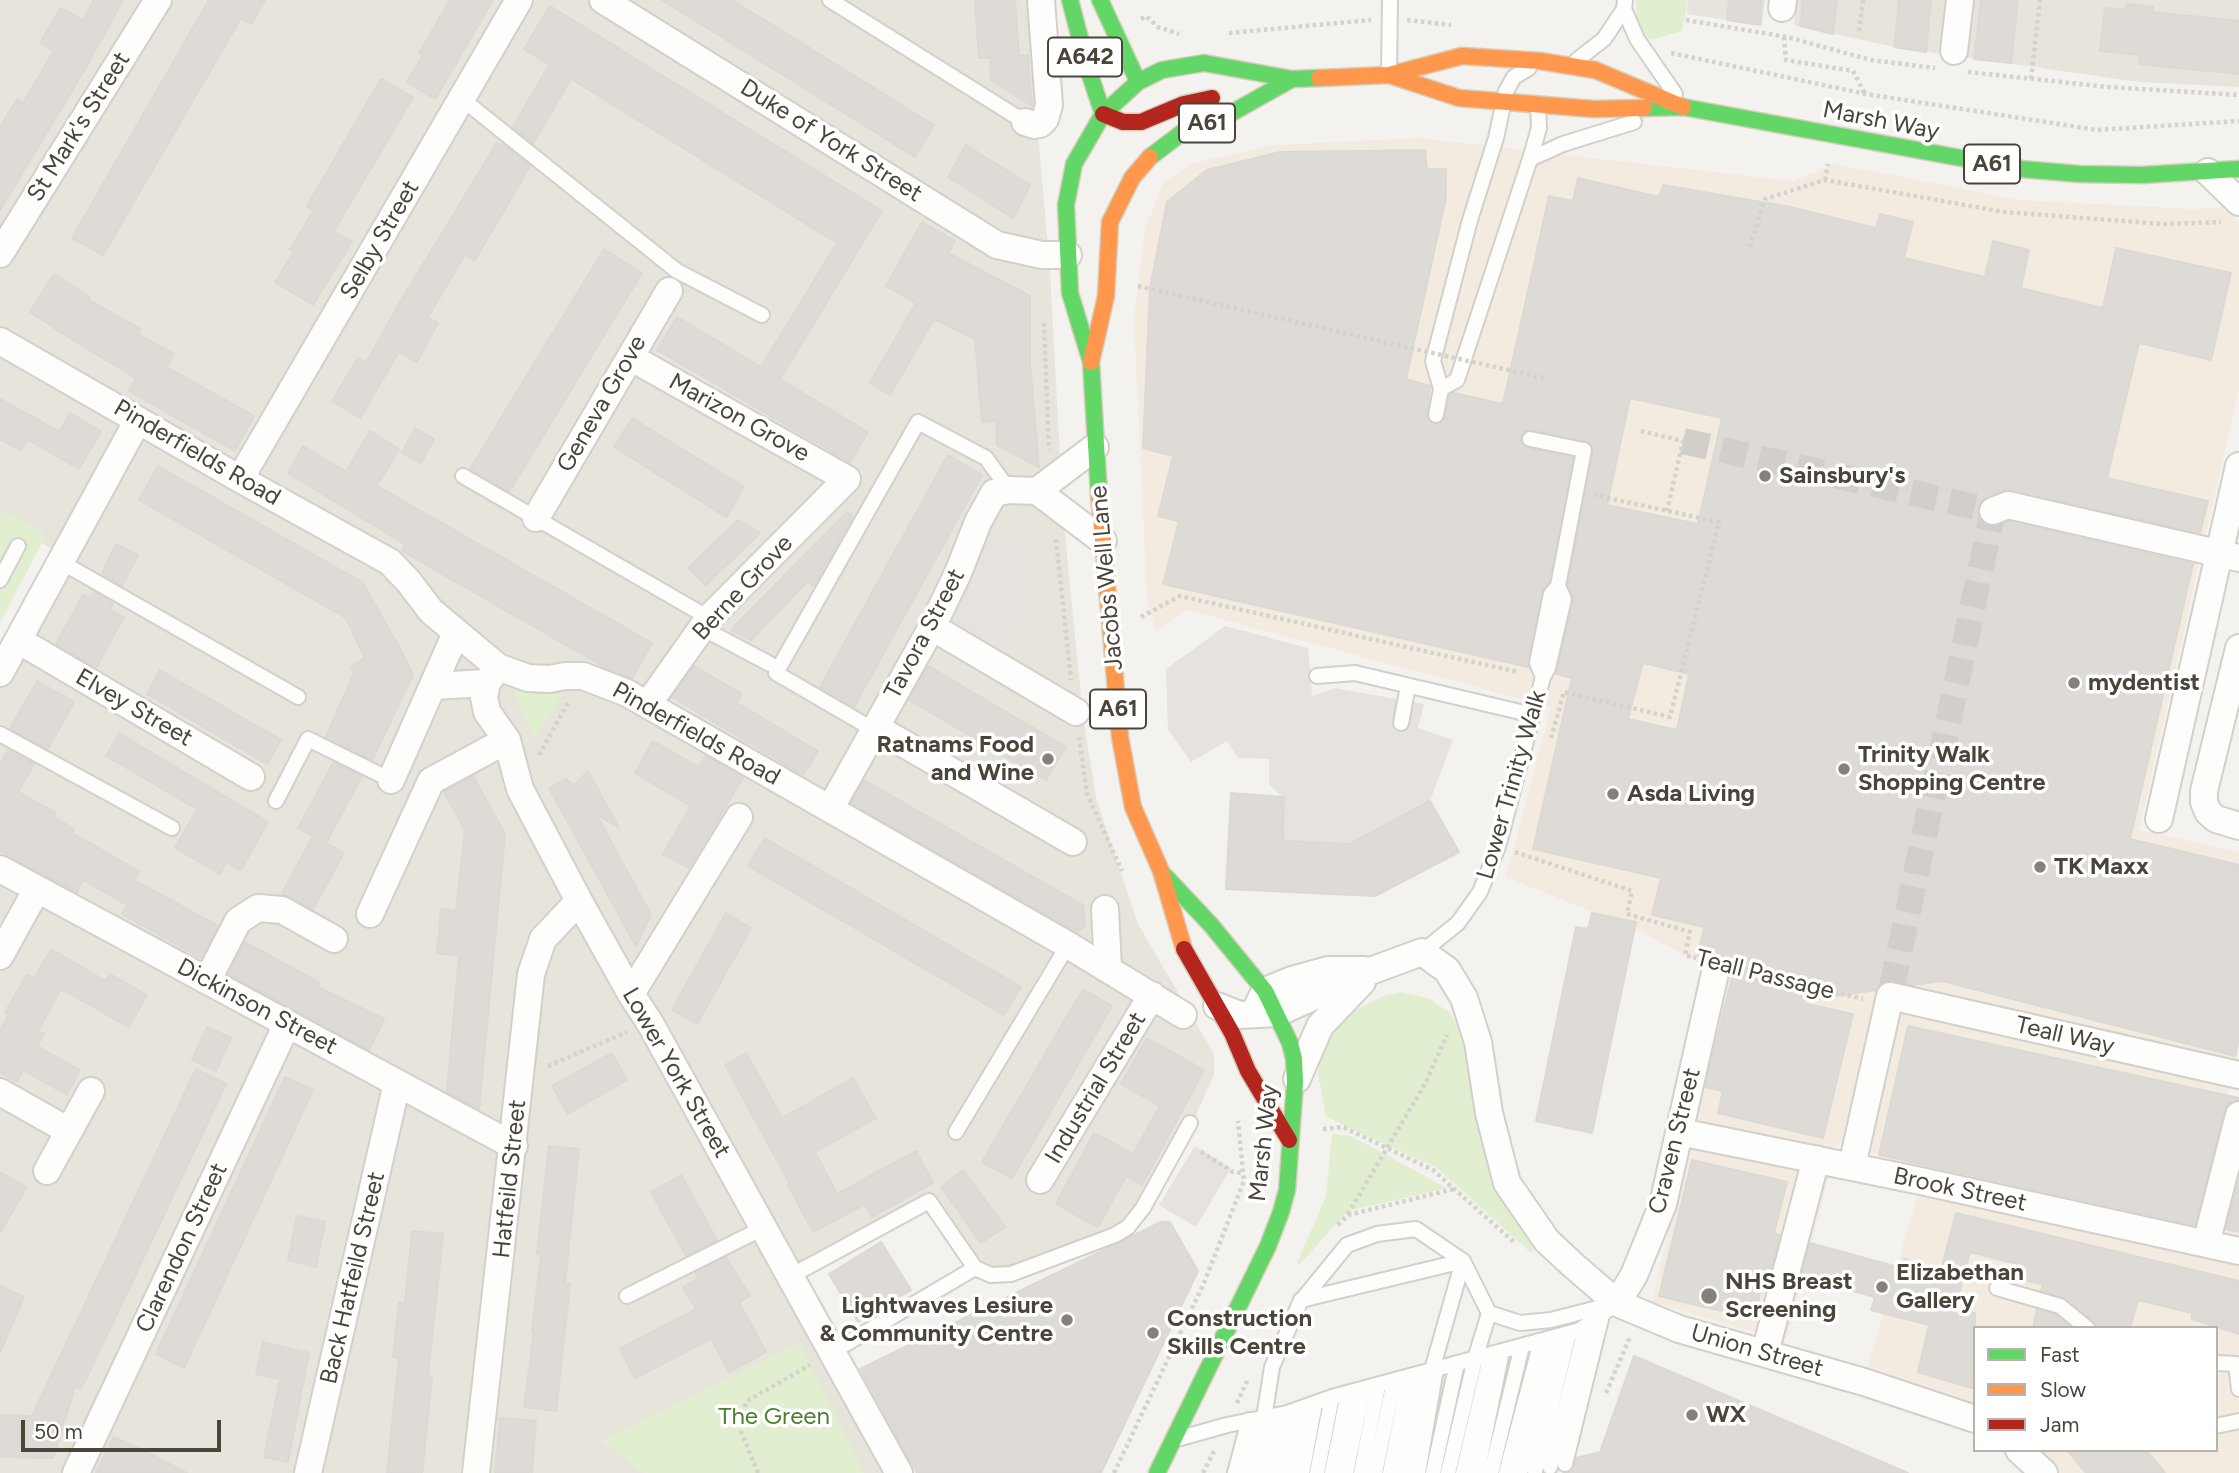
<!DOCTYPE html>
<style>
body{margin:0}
#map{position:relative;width:2239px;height:1473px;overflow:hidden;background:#f4f2ee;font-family:Figtree,sans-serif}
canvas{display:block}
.legend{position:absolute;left:1973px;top:1326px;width:245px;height:126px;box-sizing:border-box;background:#fff;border:2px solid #b7b4b0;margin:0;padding:9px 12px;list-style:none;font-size:21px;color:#4b4439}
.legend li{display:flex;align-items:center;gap:14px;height:35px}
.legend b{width:35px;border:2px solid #b7b4b0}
.scale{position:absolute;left:21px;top:1420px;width:200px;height:32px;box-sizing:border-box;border:4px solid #4b4439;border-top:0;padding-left:9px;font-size:21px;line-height:24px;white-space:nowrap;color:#4b4439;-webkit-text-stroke:5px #fff;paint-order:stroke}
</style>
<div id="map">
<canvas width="2239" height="1473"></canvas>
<ul class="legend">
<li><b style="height:9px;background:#63d668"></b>Fast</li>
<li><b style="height:9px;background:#ff974d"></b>Slow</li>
<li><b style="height:9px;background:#b3261e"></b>Jam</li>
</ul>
<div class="scale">50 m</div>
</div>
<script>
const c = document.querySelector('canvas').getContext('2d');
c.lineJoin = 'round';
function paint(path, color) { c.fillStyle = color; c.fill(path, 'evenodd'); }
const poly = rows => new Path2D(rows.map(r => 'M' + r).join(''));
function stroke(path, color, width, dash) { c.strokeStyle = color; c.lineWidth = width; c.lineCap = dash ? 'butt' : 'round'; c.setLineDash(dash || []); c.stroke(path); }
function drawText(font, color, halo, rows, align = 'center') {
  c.font = font + ' Figtree,sans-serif'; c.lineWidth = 7; c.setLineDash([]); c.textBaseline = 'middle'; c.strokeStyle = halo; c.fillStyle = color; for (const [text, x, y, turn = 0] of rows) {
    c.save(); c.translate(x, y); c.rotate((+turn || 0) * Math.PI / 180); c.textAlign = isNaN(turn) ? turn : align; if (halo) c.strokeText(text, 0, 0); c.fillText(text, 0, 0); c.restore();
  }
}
paint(poly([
 [0,0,1038,0,1038,133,1050,270,1063,514,1083,716,1096,798,1138,924,1214,1054,1214,1075,1188,1132,1114,1244,1009,1283,989,1284,973,1277,927,1210,788,1286,893,1473,0,1473,0,678,66,557,0,518],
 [1688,0,1765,0,1762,25,1687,14],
 [1797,0,2239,0,2239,87,2139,82,1894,47,1794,25]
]), '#e7e4dc');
paint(poly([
 [1419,138,1792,181,1835,164,2019,200,2193,209,2222,207,2239,221,2239,388,2139,830,2239,852,2239,1050,2195,1228,1879,1155,1838,1142,1786,1341,1652,1302,1728,972,1705,966,1640,931,1506,877,1551,707,1187,610,1156,632,1147,599,1134,319,1145,230,1162,185,1190,164,1273,145],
 [2239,1152,2239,1473,2038,1473,2043,1458,2040,1450,2216,1450,2216,1328,1975,1328,1975,1403,1868,1367,1919,1190,2213,1254]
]), '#f3ebdf');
paint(poly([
 [1636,0,1688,0,1682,31,1650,40,1642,31,1637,21],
 [0,508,46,535,0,623],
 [513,690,539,694,563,694,535,738],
 [1402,992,1430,999,1450,1013,1457,1026,1464,1047,1484,1152,1504,1198,1534,1250,1530,1252,1437,1168,1326,1117,1318,1073,1322,1053,1330,1037,1350,1013,1383,996],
 [1332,1134,1351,1136,1447,1188,1348,1211,1299,1265,1297,1263,1326,1196],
 [800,1343,864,1473,644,1473,600,1441]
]), '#e1eecf');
paint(poly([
 [978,522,1041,552,1029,577,1038,581,1006,649,939,617],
 [1225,626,1308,648,1312,696,1335,688,1424,704,1418,728,1453,740,1430,801,1350,844,1283,841,1284,798,1269,785,1269,759,1238,758,1227,741,1191,762,1168,730,1166,669],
 [1195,1146,1231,1168,1196,1227,1159,1205]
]), '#e6e3df');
const building = poly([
 [94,0,123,0,85,69,0,210,0,127,17,99,23,103,54,51,40,43,61,8,83,20,94,0],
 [209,0,265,0,251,24,241,18,103,255,72,238,209,0],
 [450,0,493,0,435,99,407,82,423,55,419,53,450,0],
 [662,0,732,0,934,125,915,157,662,0],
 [975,0,1015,0,1019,56,1028,55,1032,106,991,80,990,58,979,58,975,0],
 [1729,0,1762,0,1760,25,1727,20,1729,0],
 [1803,0,1837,0,1833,34,1800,26,1803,0],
 [1899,0,1931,0,1926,52,1894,47,1899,0],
 [1981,0,2018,0,2011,63,1974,59,1981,0],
 [2126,4,2153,7,2152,12,2239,21,2239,74,2139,64,2140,55,2100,51,2105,8,2125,10,2126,4],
 [550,6,882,211,780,379,868,432,850,462,657,350,677,317,761,367,837,243,571,79,533,143,513,127,549,65,524,49,550,6],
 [381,79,413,97,334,231,352,242,313,305,275,282,294,252,290,249,314,210,307,206,381,79],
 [497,143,502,146,503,144,530,166,475,260,465,255,428,317,438,323,417,362,399,352,360,418,332,401,358,358,366,363,400,302,497,143],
 [966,145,1030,185,1013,218,948,177,966,145],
 [1425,150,1427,169,1446,169,1446,198,1406,379,1430,386,1427,417,1435,424,1444,421,1450,395,1454,393,1503,404,1549,196,1573,201,1578,178,1659,197,1663,185,1790,207,1876,228,1880,214,1913,222,1904,258,1985,277,1993,241,2029,250,2021,288,2103,308,2116,248,2231,273,2211,360,2139,343,2107,478,2208,501,2200,533,2012,490,2002,490,1987,496,1980,502,1977,509,1978,516,1983,523,1990,526,2009,521,2193,564,2130,839,2239,865,2239,1037,2235,1056,1942,981,1913,985,1886,981,1879,985,1876,990,1797,1002,1853,1014,1823,1138,1718,1113,1723,1091,1705,1087,1735,965,1719,958,1709,959,1698,956,1704,927,1652,915,1661,878,1533,849,1572,678,1556,674,1573,601,1568,585,1593,452,1593,446,1587,441,1531,430,1523,432,1521,436,1521,443,1527,448,1573,458,1549,582,1542,592,1528,667,1163,584,1179,521,1158,516,1173,456,1143,448,1150,288,1167,202,1207,170,1280,152,1425,150],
 [1630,398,1722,418,1698,524,1607,505,1630,398],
 [1643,663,1689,674,1677,730,1628,719,1643,663],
 [922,222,955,241,948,253,1030,296,1030,363,1039,467,997,445,996,421,982,422,975,339,934,319,890,395,870,383,916,303,886,286,922,222],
 [604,249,642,273,509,492,470,469,604,249],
 [54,274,90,297,88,299,140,329,138,334,174,354,167,367,254,416,235,451,129,391,136,378,82,346,30,312,54,274],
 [0,399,60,432,70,413,101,431,79,469,27,439,21,451,0,439,0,399],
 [632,418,744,487,726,517,614,447,632,418],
 [415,428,434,439,421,463,402,453,415,428],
 [370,431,399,449,377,486,652,643,632,678,608,669,402,551,405,544,288,473,303,446,346,472,370,431],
 [948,455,982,475,854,707,820,687,948,455],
 [158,466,362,582,397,643,413,675,372,760,326,737,354,673,351,666,365,658,346,618,139,500,158,466],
 [847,512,853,516,813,586,808,581,751,640,731,630,847,512],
 [738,520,760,533,706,585,688,568,738,520],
 [116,544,138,555,122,586,102,574,116,544],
 [94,592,113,603,110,610,124,617,96,668,56,644,83,595,90,598,94,592],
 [694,666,742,694,737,703,818,751,803,775,672,697,694,666],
 [928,666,1066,747,1046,780,909,700,928,666],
 [160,670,281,740,267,764,147,694,160,670],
 [37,681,74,702,48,749,10,729,37,681],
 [119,733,268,822,241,870,226,862,220,874,175,848,197,809,106,756,119,733],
 [653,741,699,767,705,756,743,777,689,868,663,854,691,806,635,773,653,741],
 [8,750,34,764,18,792,56,813,54,817,74,829,72,833,139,871,134,880,218,926,201,958,122,914,127,905,83,880,77,892,0,851,0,765,8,750],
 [334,762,362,776,326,843,344,853,313,909,282,893,313,836,298,828,334,762],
 [588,771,619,828,596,814,651,915,636,946,549,788,566,779,574,785,588,771],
 [473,776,505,834,479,1109,447,1092,459,956,437,953,441,909,456,911,465,830,444,792,473,776],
 [864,780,1083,905,1085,925,1078,932,851,803,864,780],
 [1231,793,1284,797,1283,841,1350,844,1430,801,1459,852,1375,896,1226,889,1231,793],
 [765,838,1021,987,1004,1015,748,866,765,838],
 [726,913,751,928,697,1024,672,1010,726,913],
 [1592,913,1636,922,1592,1133,1536,1121,1576,927,1588,929,1592,913],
 [245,942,320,983,318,987,384,1019,369,1050,228,974,245,942],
 [51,949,106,981,110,974,147,995,129,1027,61,989,38,1031,44,1034,37,1046,80,1070,67,1095,23,1070,17,1082,0,1072,0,1030,9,1015,5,1012,27,975,34,979,51,949],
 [1083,989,1112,1006,1012,1178,982,1162,1083,989],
 [1908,1026,2239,1098,2239,1100,2228,1104,2224,1111,2195,1225,1879,1155,1908,1026],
 [207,1027,231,1038,216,1071,192,1060,207,1027],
 [1147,1038,1204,1070,1142,1185,1126,1176,1098,1227,1056,1204,1094,1133,1133,1154,1160,1106,1121,1084,1147,1038],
 [612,1053,627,1080,568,1114,552,1086,612,1053],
 [746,1053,782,1118,853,1078,876,1118,815,1152,837,1194,916,1151,933,1183,872,1217,865,1204,813,1232,788,1185,790,1184,725,1065,746,1053],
 [196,1069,226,1084,87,1377,81,1388,75,1387,53,1458,0,1457,0,1415,32,1416,196,1069],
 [285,1077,313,1090,184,1368,156,1354,285,1077],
 [549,1146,579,1149,565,1283,570,1284,556,1411,524,1407,534,1332,532,1332,541,1254,537,1254,549,1146],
 [1692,1160,1787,1182,1774,1233,1780,1235,1771,1269,1766,1267,1754,1319,1659,1296,1692,1160],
 [963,1170,1005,1227,981,1243,941,1187,963,1170],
 [0,1172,27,1187,0,1233,0,1172],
 [681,1175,717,1240,686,1256,651,1192,681,1175],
 [2239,1179,2239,1232,2226,1229,2239,1179],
 [1956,1213,2239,1281,2239,1334,2192,1319,2192,1313,2138,1300,2130,1328,2096,1328,2093,1321,2066,1298,2041,1291,2043,1284,2022,1280,2025,1266,1970,1252,1955,1309,1975,1313,1975,1389,1918,1372,1929,1325,1871,1310,1875,1297,1801,1277,1810,1243,1901,1268,1904,1259,1941,1270,1956,1213],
 [297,1216,325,1222,316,1267,288,1260,297,1216],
 [1161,1222,1170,1222,1198,1271,1101,1473,917,1473,860,1369,1161,1222],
 [412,1231,443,1234,428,1377,432,1378,422,1473,387,1473,399,1358,393,1357,399,1303,405,1303,412,1231],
 [881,1242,911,1290,858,1322,829,1274,881,1242],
 [726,1257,750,1296,739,1302,766,1352,729,1372,711,1339,635,1378,620,1349,696,1309,683,1287,699,1278,695,1273,726,1257],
 [0,1286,24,1297,0,1352,0,1286],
 [2037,1309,2055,1315,2071,1328,2033,1328,2037,1309],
 [263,1342,309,1353,288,1462,264,1457,280,1379,256,1374,263,1342],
 [1634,1356,1908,1473,1568,1473,1574,1467,1576,1458,1600,1452,1634,1356],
 [500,1418,536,1421,532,1473,495,1473,500,1418],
 [114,1437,132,1445,187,1473,96,1473,114,1437],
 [2067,1450,2146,1450,2165,1473,2086,1473,2067,1450]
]);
paint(building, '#dedbd6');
stroke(building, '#dcd9d4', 2);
stroke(poly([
 [1683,441,1993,511,1890,996]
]), '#d2cfca', 26, [26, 13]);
const lane = poly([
 [830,0,1025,122],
 [1625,0,1624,9,1637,39,1675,94],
 [1577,60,1604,39,1624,9],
 [1389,74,1390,0],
 [462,99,677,271,762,315],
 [1530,159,1563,144,1634,122],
 [1441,389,1457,380,1530,159,1539,128,1538,105],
 [1436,415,1441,389,1433,361,1470,220,1496,138,1506,91,1514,77,1529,68],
 [1530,439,1584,450,1558,586,1551,594,1537,663,1543,677],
 [463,476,709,618],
 [61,562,298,697],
 [0,580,18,546],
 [702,628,770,664],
 [1317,676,1355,673,1533,715],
 [1401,723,1408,686],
 [874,730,776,673,918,422,986,458,1009,490],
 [0,734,172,828],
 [276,801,308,739,391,780],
 [1422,952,1458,923,1480,892,1498,847,1543,677,1548,668,1564,599,1558,586],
 [956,1132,1068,945],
 [975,1268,991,1275,1011,1274,1115,1235,1128,1227,1143,1208,1190,1123],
 [789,1277,929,1201,975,1268,832,1352],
 [1997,1288,2060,1306,2087,1328],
 [627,1296,763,1228],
 [1302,1300,1347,1245,1377,1234,1416,1229,1463,1261,1432,1370],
 [2216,1363,2236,1364,2239,1389],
 [2216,1426,2239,1421],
 [1181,1438,1227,1425,1287,1413,1332,1397,1580,1330,1613,1306],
 [1565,1464,1602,1315],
 [1550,1467,1586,1326],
 [1535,1471,1569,1333],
 [1235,1473,1249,1420],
 [1249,1473,1264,1418,1272,1367,1301,1300,1463,1261,1489,1313,1520,1323,1551,1320,1617,1303],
 [1263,1473,1277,1415],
 [1275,1473,1287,1413],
 [1288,1473,1300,1410],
 [1302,1473,1315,1404],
 [1317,1473,1332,1397],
 [1332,1473,1348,1393],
 [1346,1473,1363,1390],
 [1361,1473,1378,1386],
 [1375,1473,1394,1381],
 [1390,1473,1409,1377],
 [1404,1473,1422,1373],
 [1418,1473,1436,1369],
 [1433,1473,1457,1363],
 [1448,1473,1475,1359,1489,1313],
 [1463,1473,1491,1354],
 [1477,1473,1502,1351],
 [1491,1473,1522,1346],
 [1506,1473,1541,1341],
 [1520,1473,1556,1337]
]);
const street = poly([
 [603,0,997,245,1042,255,1068,255],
 [1782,8,1783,0],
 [1954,51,1960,0],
 [1025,122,1034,125,1040,124,1045,119,1049,105,1041,0],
 [2208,172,2239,202],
 [0,254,158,0],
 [0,341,240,479,390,562,409,582,431,611,498,667,528,678,549,679,565,676,583,676,627,693,1068,945,1183,1015],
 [630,357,847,479,709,618,648,704],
 [240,479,519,0],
 [1037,491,1103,541],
 [1993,511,2008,505,2239,558],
 [536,518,669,291],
 [932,627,1076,712],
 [18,640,251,777],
 [2239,648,2204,791,2204,802,2208,812,2216,819,2239,826],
 [498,667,487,683,484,697,487,712,507,740,520,789,579,901,631,994,650,1023,899,1473],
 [0,673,138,420],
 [433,686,487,683],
 [875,727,1073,842],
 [391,780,456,633],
 [830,809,932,627,958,573,978,522,994,493,1009,490,1037,491,1095,447],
 [2159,819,2239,466],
 [0,869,514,1146],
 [1105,909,1108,969],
 [370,914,431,781,507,740],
 [0,956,37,889],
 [207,981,238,921,258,908,282,910,334,939],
 [631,994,739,817],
 [1258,1005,1265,991,1292,980,1328,970,1364,970],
 [1217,1006,1240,1015,1277,1013,1373,970,1422,952,1447,970,1464,998,1478,1042,1489,1113,1507,1183,1547,1241,1574,1266,1617,1303,1679,1329,1864,1382,1975,1419],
 [1297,1079,1320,1026,1362,982],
 [0,1092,69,1131],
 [1680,1132,1921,1181,2239,1251],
 [1852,1166,1890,996,2239,1075],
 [47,1171,91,1091],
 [1040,1180,1152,995],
 [2206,1244,2239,1115],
 [1617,1303,1634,1275,1663,1204,1715,973],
 [1765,1353,1816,1159],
 [2019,1450,2044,1473],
 [76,1473,287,1024],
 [308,1473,397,1083],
 [476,1473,531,974,543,939,579,901]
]);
const fast = poly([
 [1070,0,1088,69,1103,114],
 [1100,0,1138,82],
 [1644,108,1683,107,2021,169,2080,174,2142,175,2239,169],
 [1150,157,1191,126,1219,120,1292,79],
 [1099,494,1091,362,1070,293,1066,205,1074,164,1103,114,1138,82,1162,70,1204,63,1292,79,1319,78],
 [1157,1473,1268,1246,1281,1212,1287,1190,1295,1083,1294,1059,1290,1043,1265,991,1211,925,1165,876]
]);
const slow = poly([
 [1389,75,1459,98,1593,109,1644,108],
 [1319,78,1389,75,1462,56,1540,61,1595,70,1683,107],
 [1091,362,1106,296,1110,222,1132,178,1150,157],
 [1099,494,1120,737,1133,807,1161,871,1184,949]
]);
const jam = poly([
 [1103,114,1123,122,1141,122,1184,104,1212,98],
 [1184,949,1232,1033,1248,1071,1289,1140]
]);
stroke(lane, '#d2d0cb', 18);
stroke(street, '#d2d0cb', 30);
stroke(fast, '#d6cebb', 19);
stroke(slow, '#d6cebb', 19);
stroke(jam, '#d6cebb', 19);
stroke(poly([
 [1141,19,1146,16,1158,27,1179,34],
 [1407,20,1451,25],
 [1686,20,1787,37,1871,60,1935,68],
 [1859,31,1863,0],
 [1229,33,1371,20],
 [1784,37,1786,60,1853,71,1865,94],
 [1671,53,1866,94,2097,130,2239,121],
 [1968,72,2108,87,2239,95],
 [2031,79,2040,0],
 [1825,180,1828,164],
 [1750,247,1765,199,1825,180,2004,212,2164,224,2221,222],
 [1138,286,1397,345],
 [1044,323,1049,450],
 [1641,431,1683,441,1667,511],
 [1056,539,1071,680],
 [1141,617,1180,596,1518,672],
 [1079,737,1087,794,1122,871],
 [1551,738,1564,692,1670,717,1719,522,1594,495],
 [539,755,569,701],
 [1515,852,1632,891,1627,914,1690,932,1685,955,1696,958],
 [1739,968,1863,999],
 [548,1066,627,1032],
 [1323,1129,1343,1127,1433,1170,1515,1243],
 [1201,1152,1233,1172,1243,1173],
 [1348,1214,1425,1084,1447,1035],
 [1338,1225,1348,1215,1454,1189],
 [1606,1393,1630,1337],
 [1237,1403,1248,1379],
 [758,1473,741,1431,741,1416,747,1401,810,1365],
 [1114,1473,1204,1283,1244,1181,1238,1121],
 [1203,1473,1215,1449]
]), '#d3d2cc', 4.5, [3.5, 3.5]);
stroke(lane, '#fdfdfc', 14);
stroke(street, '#fdfdfc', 26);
stroke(fast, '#63d668', 16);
stroke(slow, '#ff974d', 16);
stroke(jam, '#b3261e', 16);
stroke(poly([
 [1397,345,1544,378]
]), '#d3d2cc', 4.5, [3.5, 3.5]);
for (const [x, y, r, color] of [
 [1765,476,7,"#868178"],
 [2074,683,7,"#868178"],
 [1048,759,7,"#868178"],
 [1844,769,7,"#868178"],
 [1613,794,7,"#868178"],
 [2040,867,7,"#868178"],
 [1882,1287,7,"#868178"],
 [1709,1296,9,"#868178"],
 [1067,1320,7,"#868178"],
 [1153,1333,7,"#868178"],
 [1692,1415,7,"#868178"]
]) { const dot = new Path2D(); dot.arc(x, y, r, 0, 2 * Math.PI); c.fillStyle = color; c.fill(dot); stroke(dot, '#fff', 2.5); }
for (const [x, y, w] of [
 [1085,57,74],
 [1207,123,56],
 [1992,164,56],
 [1118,709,56]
]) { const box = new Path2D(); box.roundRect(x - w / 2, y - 19.5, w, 39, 5); c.fillStyle = '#fff'; c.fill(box); stroke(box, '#4b4439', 2); }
drawText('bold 23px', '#4b4439', null, [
 ["A642",1085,57],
 ["A61",1207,123],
 ["A61",1992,164],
 ["A61",1118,709]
]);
drawText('24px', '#4b4439', '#fff', [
 ["Marsh Way",1881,121,11],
 ["St Mark's Street",79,127,-58],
 ["Duke of York Street",831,141,32],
 ["Selby Street",380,240,-60],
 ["Geneva Grove",602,404,-60],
 ["Marizon Grove",739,418,29],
 ["Pinderfields Road",197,453,30],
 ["Jacobs Well Lane",1107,578,-95],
 ["Berne Grove",743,588,-47],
 ["Tavora Street",925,634,-62],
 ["Elvey Street",134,708,30],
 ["Pinderfields Road",696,734,29],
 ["Lower Trinity Walk",1512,785,-74],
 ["Teall Passage",1765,975,14],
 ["Dickinson Street",257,1007,28],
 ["Teall Way",2065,1036,13],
 ["Lower York Street",676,1073,60],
 ["Industrial Street",1096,1088,-59],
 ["Craven Street",1675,1141,-76],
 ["Marsh Way",1264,1143,-84],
 ["Hatfeild Street",510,1179,-84],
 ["Brook Street",1960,1190,12],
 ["Clarendon Street",182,1248,-65],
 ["Back Hatfeild Street",353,1278,-77],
 ["Union Street",1757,1351,16]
]);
drawText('bold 24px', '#4b4439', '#fff', [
 ["Sainsbury's",1779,476],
 ["mydentist",2088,683],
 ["Ratnams Food",1034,745,"right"],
 ["and Wine",1034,773,"right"],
 ["Trinity Walk",1858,755],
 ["Shopping Centre",1858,783],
 ["Asda Living",1627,794],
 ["TK Maxx",2054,867],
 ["Elizabethan",1896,1273],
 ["Gallery",1896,1301],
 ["NHS Breast",1725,1282],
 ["Screening",1725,1310],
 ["Lightwaves Lesiure",1053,1306,"right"],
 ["& Community Centre",1053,1334,"right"],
 ["Construction",1167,1319],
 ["Skills Centre",1167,1347],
 ["WX",1706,1415]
], 'left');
drawText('24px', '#4a7f2a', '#fff', [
 ["The Green",774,1417]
]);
</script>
